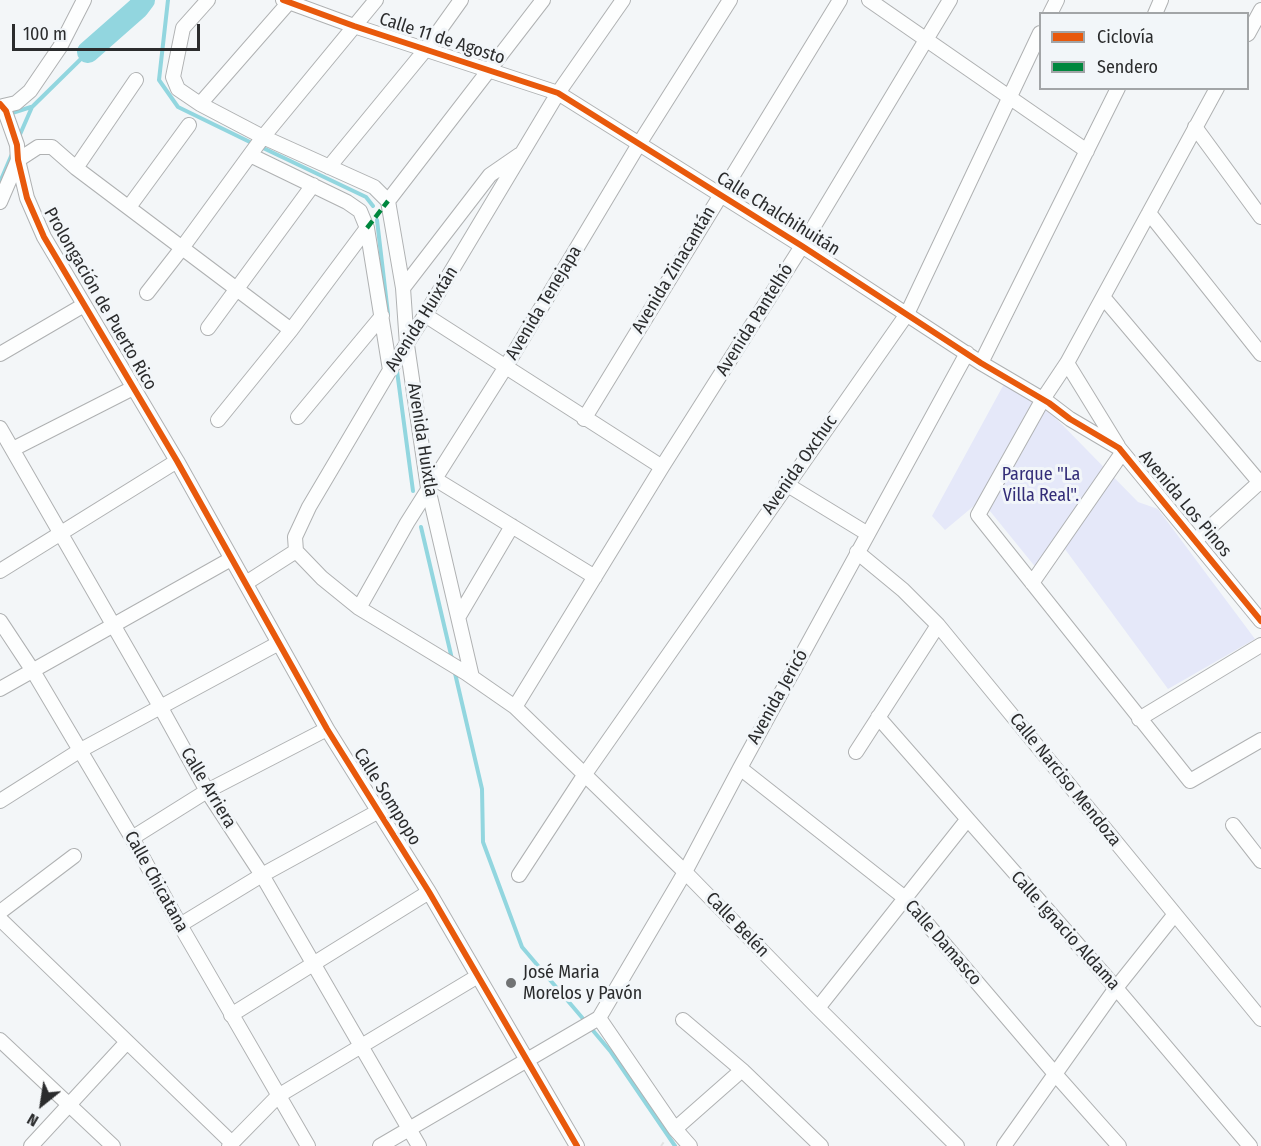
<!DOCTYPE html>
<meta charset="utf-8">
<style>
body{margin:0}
#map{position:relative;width:1261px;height:1146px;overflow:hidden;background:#f3f6f8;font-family:"Fira Sans Condensed",sans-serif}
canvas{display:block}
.legend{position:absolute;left:1039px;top:12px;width:210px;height:78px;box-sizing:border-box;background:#f2f6f9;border:2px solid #a2a5a7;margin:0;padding:8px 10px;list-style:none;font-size:18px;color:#2b2c2d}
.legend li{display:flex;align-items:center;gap:12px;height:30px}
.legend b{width:30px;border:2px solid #a2a5a7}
.north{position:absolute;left:12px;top:1074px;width:60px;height:60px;-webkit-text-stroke:4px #f2f6f9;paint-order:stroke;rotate:210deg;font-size:16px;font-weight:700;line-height:24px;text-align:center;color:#2b2c2d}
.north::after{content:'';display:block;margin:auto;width:21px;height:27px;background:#2b2c2d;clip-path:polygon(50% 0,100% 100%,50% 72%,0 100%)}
.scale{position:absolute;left:12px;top:24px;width:188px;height:27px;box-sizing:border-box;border:3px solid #2b2c2d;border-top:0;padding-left:8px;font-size:18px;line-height:21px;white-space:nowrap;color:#2b2c2d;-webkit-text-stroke:4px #f2f6f9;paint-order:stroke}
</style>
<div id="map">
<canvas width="1261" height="1146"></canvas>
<ul class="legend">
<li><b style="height:8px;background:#e8590c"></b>Ciclovía</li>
<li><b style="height:8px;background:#00873e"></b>Sendero</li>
</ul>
<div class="north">N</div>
<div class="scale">100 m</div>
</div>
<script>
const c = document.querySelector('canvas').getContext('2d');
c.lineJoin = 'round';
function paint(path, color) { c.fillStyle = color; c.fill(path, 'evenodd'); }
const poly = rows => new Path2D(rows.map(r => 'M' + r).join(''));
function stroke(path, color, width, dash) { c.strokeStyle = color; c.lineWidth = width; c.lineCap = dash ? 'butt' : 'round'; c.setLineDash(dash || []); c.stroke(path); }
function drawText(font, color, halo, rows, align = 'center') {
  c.font = font + ' "Fira Sans Condensed",sans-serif'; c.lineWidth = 6; c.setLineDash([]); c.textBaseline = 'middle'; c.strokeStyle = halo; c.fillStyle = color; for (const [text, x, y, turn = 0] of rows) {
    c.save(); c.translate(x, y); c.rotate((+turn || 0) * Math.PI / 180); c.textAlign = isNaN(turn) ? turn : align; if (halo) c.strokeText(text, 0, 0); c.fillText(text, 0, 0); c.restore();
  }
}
paint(poly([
 [1004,384,1035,397,1138,502,1158,509,1255,639,1168,689,1059,541,1037,569,981,500,945,530,932,516]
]), '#e5e8f9');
stroke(poly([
 [168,0,159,80,178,107,254,144],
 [9,114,31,107],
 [18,139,32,107,88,52],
 [261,147,366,197,373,206],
 [0,182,12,154],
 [377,220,388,314],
 [397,371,413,491],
 [421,527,452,659],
 [454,669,482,789,483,842,522,947,585,1021],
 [590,1027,611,1052,675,1146]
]), '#92d6df', 4);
stroke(poly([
 [88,52,138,8,144,0]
]), '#92d6df', 22);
const street = poly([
 [208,0,183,28,173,77,178,89,200,104,263,137,374,187,388,201],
 [283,0,354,26,558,93,802,246,981,363,1049,403,1070,419,1119,448,1261,621],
 [869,0,1087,151],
 [1050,14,1057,0],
 [1155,14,1161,0],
 [1248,34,1261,10],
 [1217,88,1067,363,1043,399,978,515,1190,781,1261,740],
 [200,104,291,0],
 [3,106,17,145,18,160,27,198,44,237,177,461,327,729,429,892,577,1146],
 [3,106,16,103,30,91,60,47,84,0],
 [1195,127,1261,217],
 [250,155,347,202,360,211,367,228,390,370],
 [329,167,426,49,461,0],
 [76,168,136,80],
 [388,201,403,288,407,345,428,488,472,677],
 [388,201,543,0],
 [0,202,18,160,38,147,52,147,76,168,291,330],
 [129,207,189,125],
 [1149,213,1261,354],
 [403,288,490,175,519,155],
 [147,293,182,248,263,137,376,0],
 [1103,297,1261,484],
 [425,315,662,467],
 [208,328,313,185],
 [0,354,84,305],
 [981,363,1118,88],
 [1067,363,1118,446],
 [298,417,382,316],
 [584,419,840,0],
 [218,420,291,330,367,228],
 [0,428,161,708,207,791,262,875,419,1146],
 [13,449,133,388],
 [435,479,595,577],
 [786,484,868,534],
 [1196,540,1261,481],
 [296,551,322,578,359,608,466,673,515,707,685,872,818,1008,957,1146],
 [296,551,295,537,309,507,390,370,425,315,558,93,623,0],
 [857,552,903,590,938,625,1261,1019],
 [0,571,177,461],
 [246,583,296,551],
 [1032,583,1122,453],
 [359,608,407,523,505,368,639,144,730,0],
 [459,616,512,526],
 [0,621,33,671,132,838,180,925,308,1146],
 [0,689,231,559],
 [515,707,662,467,802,246,950,0],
 [878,717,1116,988,1250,1146],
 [1139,719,1261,645],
 [856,752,938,625],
 [740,768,905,898,1056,1075,1119,1146],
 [0,801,79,751,279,643],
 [1233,825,1261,861],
 [132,838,207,791,327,729],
 [519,875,585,774,907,314,1040,33],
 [0,912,74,856],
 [0,919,232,1143],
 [180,925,262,875,377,812],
 [818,1008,967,820],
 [231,1015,429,892],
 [599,1018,675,1129,690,1146],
 [683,1020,742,1070,821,1146],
 [0,1040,113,1146],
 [675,1129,742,1070],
 [31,1146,127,1042],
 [229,1146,278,1096,478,976],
 [380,1146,599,1018,685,872,740,768,967,353],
 [1004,1146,1116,988,1175,914]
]);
stroke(street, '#afb1b2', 16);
stroke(poly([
 [661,1146,666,1139]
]), '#e1e2e2', 2, [4.5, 4.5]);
stroke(street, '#fdfefe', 14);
stroke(poly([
 [367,228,388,201]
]), '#00873e', 4.5, [9, 4.5]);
stroke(poly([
 [283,0,354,26,558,93,802,246,981,363,1049,403,1070,419,1119,448,1261,621],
 [0,104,6,111,17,145,18,160,27,198,44,237,177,461,327,729,429,892,577,1146]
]), '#e8590c', 6);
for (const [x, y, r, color] of [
 [511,983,6,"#717374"]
]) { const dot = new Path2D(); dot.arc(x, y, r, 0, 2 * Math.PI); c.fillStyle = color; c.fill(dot); stroke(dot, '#f2f6f9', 2); }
drawText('18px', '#2b2c2d', '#f2f6f9', [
 ["Calle 11 de Agosto",442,39,18],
 ["Calle Chalchihuitán",778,214,32],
 ["Avenida Zinacantán",674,270,-59],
 ["Prolongación de Puerto Rico",100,299,60],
 ["Avenida Tenejapa",544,303,-59],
 ["Avenida Huixtán",422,319,-58],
 ["Avenida Pantelhó",755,320,-58],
 ["Avenida Huixtla",422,440,81],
 ["Avenida Oxchuc",800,465,-55],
 ["Avenida Los Pinos",1185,504,50],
 ["Avenida Jericó",778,697,-61],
 ["Calle Narciso Mendoza",1065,780,51],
 ["Calle Arriera",208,788,59],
 ["Calle Sompopo",387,797,58],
 ["Calle Chicatana",156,882,61],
 ["Calle Belén",737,925,46],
 ["Calle Ignacio Aldama",1065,931,48],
 ["Calle Damasco",943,943,49]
]);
drawText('18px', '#332d78', '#f2f6f9', [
 ["Parque \"La",1041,475],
 ["Villa Real\".",1041,496]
]);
drawText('18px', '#2b2c2d', '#f2f6f9', [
 ["José Maria",523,973],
 ["Morelos y Pavón",523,994]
], 'left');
</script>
